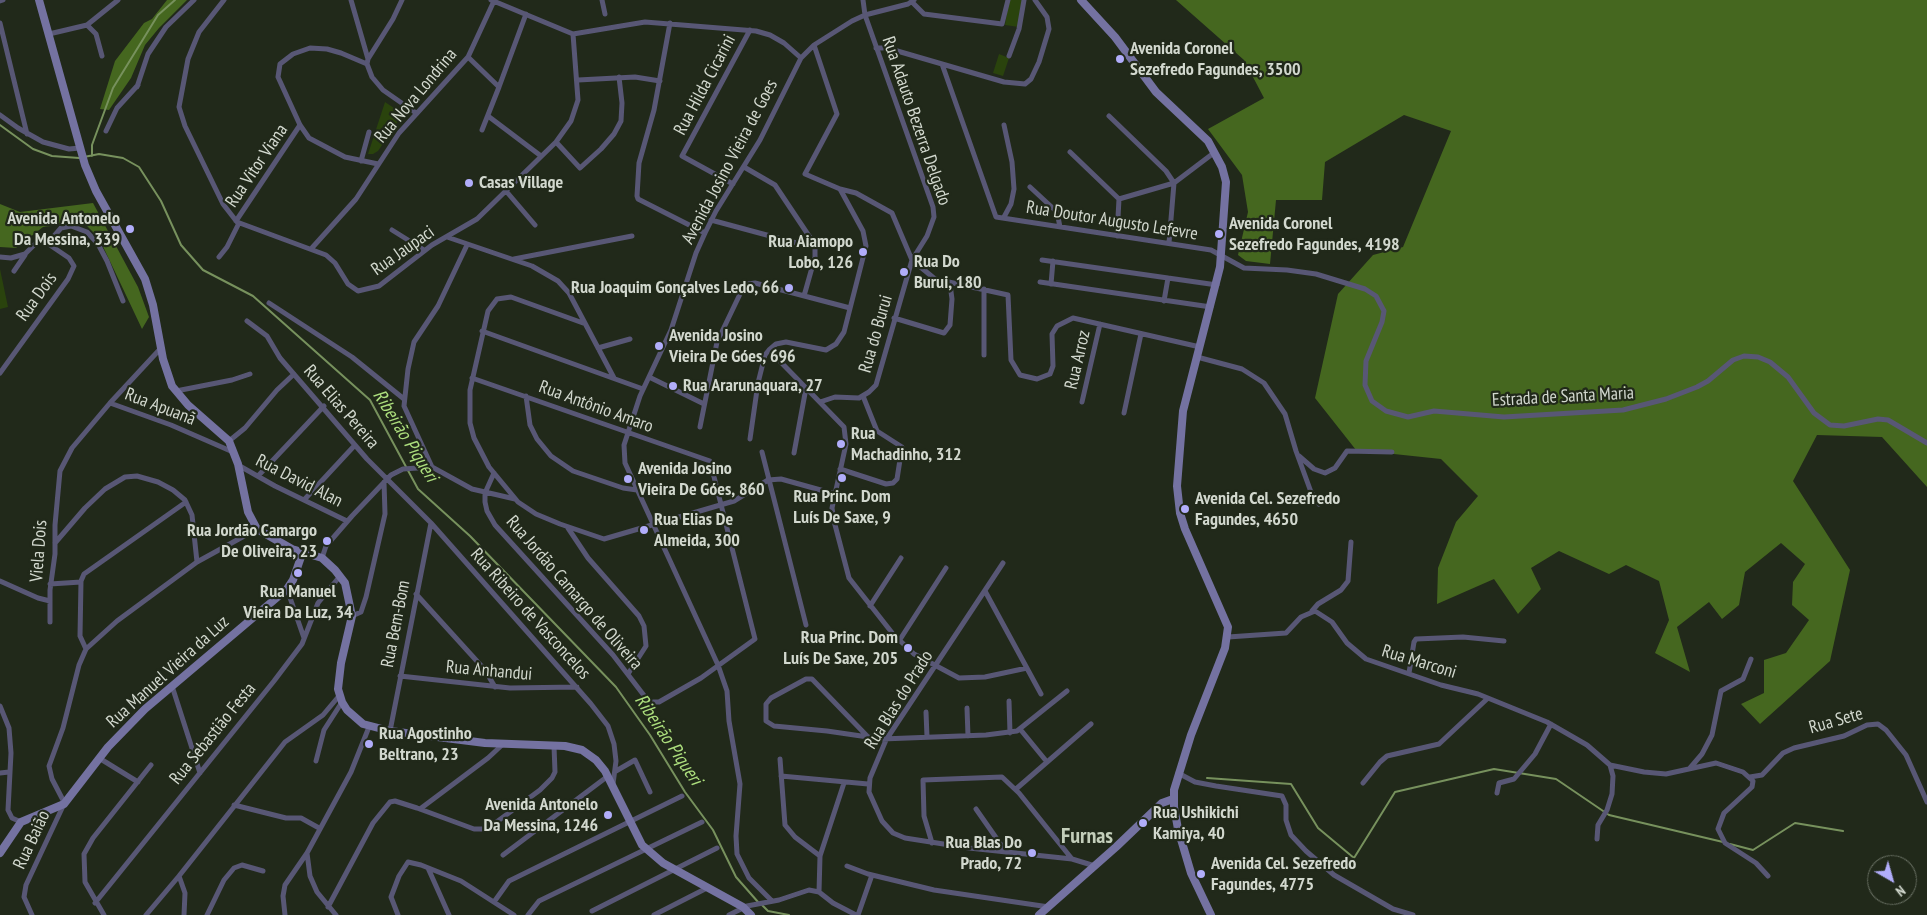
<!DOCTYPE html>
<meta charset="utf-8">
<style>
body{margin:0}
#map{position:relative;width:1927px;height:915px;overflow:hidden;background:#21291a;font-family:"PT Sans Narrow",sans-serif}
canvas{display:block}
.north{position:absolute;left:1867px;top:855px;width:50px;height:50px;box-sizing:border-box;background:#21291a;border:1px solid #686f62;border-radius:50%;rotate:142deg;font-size:14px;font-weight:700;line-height:20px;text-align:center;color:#d2d8ce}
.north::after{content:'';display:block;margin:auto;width:18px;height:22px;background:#b1adfa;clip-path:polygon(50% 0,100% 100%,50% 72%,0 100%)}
</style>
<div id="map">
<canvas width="1927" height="915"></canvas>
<div class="north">N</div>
</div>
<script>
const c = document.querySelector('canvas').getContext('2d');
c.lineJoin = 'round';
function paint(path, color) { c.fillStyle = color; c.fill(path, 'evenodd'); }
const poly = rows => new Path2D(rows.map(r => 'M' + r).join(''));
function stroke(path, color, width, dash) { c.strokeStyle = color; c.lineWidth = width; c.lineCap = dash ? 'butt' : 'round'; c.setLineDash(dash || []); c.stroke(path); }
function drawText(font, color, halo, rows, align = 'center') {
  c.font = font + ' "PT Sans Narrow",sans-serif'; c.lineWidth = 4.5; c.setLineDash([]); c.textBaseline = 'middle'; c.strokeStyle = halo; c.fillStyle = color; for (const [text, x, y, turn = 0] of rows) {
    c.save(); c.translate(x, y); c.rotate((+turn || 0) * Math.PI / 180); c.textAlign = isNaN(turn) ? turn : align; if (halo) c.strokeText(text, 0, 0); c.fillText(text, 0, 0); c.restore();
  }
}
paint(poly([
 [1009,0,1024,0,1019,27,1005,25],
 [999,54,1009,58,1003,76,993,73],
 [385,102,403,114,378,151,373,154,368,154],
 [0,269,8,307,0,309]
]), '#2a430d');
paint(poly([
 [167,0,187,0,159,28,145,45,131,78,109,110,100,109,115,61,144,23,152,19],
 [1176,0,1927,0,1927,487,1882,437,1817,435,1793,481,1850,570,1830,661,1760,724,1741,704,1764,693,1764,660,1786,653,1809,620,1792,605,1793,582,1805,564,1781,543,1745,572,1739,605,1722,619,1709,602,1677,627,1690,672,1655,653,1669,620,1659,581,1626,565,1609,574,1559,551,1531,568,1541,589,1518,614,1494,579,1437,604,1438,568,1456,522,1478,496,1441,459,1356,450,1315,398,1338,294,1373,255,1403,247,1451,131,1404,115,1325,162,1322,200,1276,200,1270,264,1246,261,1238,255,1248,212,1242,175,1208,129,1264,98,1244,60],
 [93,203,138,287,149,317,142,329,99,238,83,222,43,227,16,248,0,247,0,204,20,212]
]), '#45671f');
stroke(poly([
 [0,125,33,149,52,156,79,158],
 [92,156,92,145,113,88,158,15,175,0],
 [84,157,99,154,123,158,139,167,161,201,181,245,203,270,253,296,370,400,418,489,470,536,616,687,650,735,685,792,713,830,736,877,758,902],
 [1207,778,1291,784,1318,828,1354,858,1395,792,1494,769,1556,779,1609,815,1723,842],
 [1730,844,1753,850,1795,823,1843,831],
 [762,905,768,911,789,915]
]), '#77915d', 2);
stroke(poly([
 [224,0,199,32,188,59,179,107,185,126,223,204,237,222,326,255,335,263,348,284,358,291,379,286,432,245,477,219,556,142,571,121,578,100,573,34],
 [351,0,368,59],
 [491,0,573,34,645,22,756,31,770,35,784,43,801,58],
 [602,0,605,14],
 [0,1,3,0],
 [912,2,924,14,1002,24,1008,0],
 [0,23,27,134],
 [670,23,654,110,639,163,637,196,638,199,705,233],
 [87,25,118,0],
 [49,34,87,25,96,34,102,56],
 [814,45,837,114,805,174,840,189],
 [876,48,887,48,1004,82,1025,84,1031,79,1039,62,1049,29,1047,17,1035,0],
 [1009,56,1019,29,1024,0],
 [468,57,499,87,482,130],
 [367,64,368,59,393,19,402,0],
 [942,64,996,217,1211,250,1244,268,1287,270,1316,274,1365,289,1376,296,1384,311,1382,322,1366,361,1365,385,1372,401,1386,411,1408,417,1434,411,1504,417,1623,410,1666,399,1697,387,1708,381,1733,360,1744,356,1758,357,1770,362,1788,377,1814,413,1830,425,1844,426,1878,419,1888,420,1927,443],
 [578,80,635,77,660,81],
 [137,87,148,54,166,27,194,0],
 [499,87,526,14],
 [0,115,18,128,43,142,69,149,80,148],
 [488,116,541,156],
 [1109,116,1166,171,1174,183,1169,243],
 [1004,125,1012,162,1014,189,1011,204,1004,217],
 [106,131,117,108,138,85],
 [556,142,580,168,601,149,614,134,621,121,622,103,619,77],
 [1070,152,1119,199,1117,236],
 [361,161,369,132],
 [378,164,345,157,309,138,300,125,278,77,280,64,293,54,310,48,327,49,341,53,367,64,372,77,383,90,416,113],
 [744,167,775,185,815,245,815,257,804,296],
 [733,184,682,156,750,30],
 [1030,187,1057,212,1060,227],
 [506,191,535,225],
 [1119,199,1174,183,1215,152],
 [711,220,800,244,813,242],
 [236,221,300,125],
 [392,230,424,250],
 [447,237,532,266,558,281,569,293,614,378],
 [48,243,61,228,71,226,87,232,98,244,107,261,123,301],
 [311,249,356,199,399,133,468,57,494,1],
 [0,257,11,258,25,254,37,242,44,241,69,258,74,266,68,279,0,373],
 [219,257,227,247,239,223],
 [514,259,632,236],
 [1042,260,1217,285],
 [14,271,25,255],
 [1040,282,1211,307],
 [1051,284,1053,261],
 [984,289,984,355],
 [1164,301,1168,278],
 [269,303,352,357,404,399],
 [894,318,944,333,950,325,952,299,950,284],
 [247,321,267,336,280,358,367,459,431,523,591,704,608,726,614,744,616,761,613,784],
 [583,323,511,297,497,299,488,311,470,390,470,423,474,438,489,467,518,502,536,514,560,524,604,539,734,501,768,480,781,479,835,494],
 [482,331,643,389],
 [598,348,630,339],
 [769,350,844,427,846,444,832,508,834,521,849,578,893,634,914,654,959,678,985,677,1027,668],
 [1197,357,1242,369,1264,383,1285,414,1296,451,1311,492,1319,504],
 [649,377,704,404],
 [472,378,710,461,755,639,701,678,659,702,649,702,613,655,495,525,487,511,485,502,485,493,494,473],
 [176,391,232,380,250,374],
 [526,396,530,425,537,439,551,456,573,471,623,488,637,490],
 [820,402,835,397,859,398,869,392,876,385,912,260,927,236,934,217,933,207,865,15,863,0],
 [1082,402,1100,324],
 [110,403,161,348],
 [1124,413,1141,334],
 [700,427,717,342,741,292,748,284,755,283,850,308],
 [750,439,758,383,765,355,769,350,776,344,786,342,826,350,836,344,844,332,866,246,863,231,840,189,856,193,892,213,912,260,935,279,1008,295,1011,360,1020,375,1037,379,1050,374,1053,366,1052,334,1057,326,1073,318,1200,347],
 [229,441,245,428,277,390,294,374],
 [762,452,806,625],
 [794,453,806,388],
 [1299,456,1314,469,1325,473,1335,468,1347,451,1392,452],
 [238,465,275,486,347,521],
 [432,467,404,406,408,369,414,342,438,306,467,245],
 [840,469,886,484,893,483,897,479,902,447,877,431,863,396],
 [258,476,324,406],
 [304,500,355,445],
 [568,528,588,558,639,616,644,626,646,646,628,674],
 [55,543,85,508,105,489,125,477,137,476,158,482,173,490,185,500,192,515,197,562],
 [322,558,326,546,352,516,391,475,403,469,432,467,472,489,515,499],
 [1003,563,886,740,870,778,869,792,882,821,893,833,905,838,969,848,1072,859,1095,866],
 [0,581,38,598,50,601],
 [50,584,81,582],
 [287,589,304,638],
 [985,591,1041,694],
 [416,594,485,670,495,687],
 [870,606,901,558],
 [1312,611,1318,604,1341,590,1348,581,1351,542],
 [352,616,361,612,366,597,385,514,384,482],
 [50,622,50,590,55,554,55,525,60,471,72,448,110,403,171,425,233,452],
 [1228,637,1286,633,1301,617,1315,611,1332,622,1347,643,1366,659,1441,685,1478,694,1547,722,1587,745,1610,765,1644,772,1666,774,1716,763,1743,772,1753,781,1752,787,1724,813,1718,829,1725,843,1756,863,1768,876],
 [899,641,946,568],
 [86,649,80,636,81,581,84,574,186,502],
 [1409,673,1414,642,1416,639,1463,637,1504,641],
 [400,676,510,688,577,687],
 [172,686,200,773],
 [1009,701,1010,733],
 [0,706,9,728,11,753,8,810,12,818,21,822],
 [967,708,968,736],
 [926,712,927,737],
 [1020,729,1047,762],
 [390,731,431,523],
 [868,737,812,679,806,679,771,698,766,704,766,721,774,726,827,731,868,737,882,739,986,735,1017,731,1067,691],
 [99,758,138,782],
 [780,759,785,825,795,837,820,856],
 [316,761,324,730,342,702],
 [1690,768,1702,754,1712,735,1721,691,1743,679,1751,659],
 [616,771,635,760,650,792],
 [0,773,9,772],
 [1178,773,1195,782,1216,786,1282,796,1286,805,1286,820,1291,835,1306,851,1334,875,1393,909,1413,915],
 [781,776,868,784],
 [1750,777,1762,775,1783,753,1794,748,1844,736,1867,725,1878,724,1886,730,1906,755,1927,802],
 [1363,783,1380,762,1387,756,1439,744,1487,699],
 [1016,789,1091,724],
 [1497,793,1499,783,1514,779,1535,754,1551,724],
 [64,802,52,779,49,766,63,728,79,665,86,649,117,621,197,562,257,529],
 [234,805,286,818,301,818,319,828],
 [420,809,488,758,502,745],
 [976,809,1006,852],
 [1597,839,1598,825,1607,810,1612,794,1613,776,1610,765],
 [932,843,924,816,923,780,1002,777,1019,793,1072,859],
 [503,855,608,776],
 [847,866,868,874,934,890,1049,907],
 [428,868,449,915],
 [819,892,820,856,844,783],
 [772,901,749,878,737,854,736,836,740,784,729,721,727,691,718,665,625,463,624,445,640,396,671,330,696,253,705,233,716,211,760,140,801,58,814,45,852,21,865,15,908,4,914,0],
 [494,902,509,881,682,796],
 [95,903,274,681,302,644,318,603,340,576],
 [328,907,373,823,390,802,395,801,417,808,474,829,487,829,540,790,552,778,555,772,554,746],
 [592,911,717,848],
 [32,915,24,897,26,885,64,804],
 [104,915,85,882,84,854,93,838,151,765],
 [146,915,179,876],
 [184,915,185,893,179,876,285,742,323,715,339,696],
 [207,915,224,880,234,868,242,865,263,871],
 [285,915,283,896,285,885,307,853],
 [336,915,317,892,310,876,307,853,351,772,369,727],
 [398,915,391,897,399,876,408,862,421,865,461,881,514,915],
 [528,915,539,901,702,822],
 [654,915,707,888],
 [729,915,747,906,779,900,809,890,819,892,833,903,856,915],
 [858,915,872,875]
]), '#585775', 5);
stroke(poly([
 [39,0,85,165,96,191,145,279,153,305,163,359,172,386,188,405,229,441,238,464,248,512,257,529,292,549,322,558,335,570,345,583,352,616,341,663,338,689,342,702,347,710,363,724,390,731,485,743,565,746,582,750,596,760,605,771,642,845,663,863,743,907,751,915],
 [1081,0,1115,37,1156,92,1208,141,1222,167,1226,182,1220,267,1183,411,1177,486,1180,513,1185,529,1228,627,1225,648,1191,735,1174,790,1174,807,1178,829,1191,873,1211,915],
 [0,853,21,822,64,804,108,747,145,709,287,589,293,580,302,554],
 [1039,915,1116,847,1162,803,1173,799]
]), '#7472a1', 8);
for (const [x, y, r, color] of [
 [1120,59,5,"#b1adfa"],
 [469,183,5,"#b1adfa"],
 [130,229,5,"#b1adfa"],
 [1219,234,5,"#b1adfa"],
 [863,252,5,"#b1adfa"],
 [904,272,5,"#b1adfa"],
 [789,288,5,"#b1adfa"],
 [659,346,5,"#b1adfa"],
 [673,386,5,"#b1adfa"],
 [841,444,5,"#b1adfa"],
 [842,478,5,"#b1adfa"],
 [628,479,5,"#b1adfa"],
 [1185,509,5,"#b1adfa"],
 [644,530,5,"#b1adfa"],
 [327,541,5,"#b1adfa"],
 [298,573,5,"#b1adfa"],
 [908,648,5,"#b1adfa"],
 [369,744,5,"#b1adfa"],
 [608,815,5,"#b1adfa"],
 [1143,823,5,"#b1adfa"],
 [1032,853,5,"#b1adfa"],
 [1201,874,5,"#b1adfa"]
]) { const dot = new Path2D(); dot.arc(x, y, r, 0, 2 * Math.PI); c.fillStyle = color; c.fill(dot); stroke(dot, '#21291a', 2); }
drawText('bold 18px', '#d2d8ce', '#21291a', [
 ["Avenida Coronel",1130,49],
 ["Sezefredo Fagundes, 3500",1130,70],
 ["Casas Village",479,183],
 ["Avenida Antonelo",120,219,"right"],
 ["Da Messina, 339",120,240,"right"],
 ["Avenida Coronel",1229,224],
 ["Sezefredo Fagundes, 4198",1229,245],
 ["Rua Aiamopo",853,242,"right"],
 ["Lobo, 126",853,263,"right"],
 ["Rua Do",914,262],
 ["Burui, 180",914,283],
 ["Rua Joaquim Gonçalves Ledo, 66",779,288,"right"],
 ["Avenida Josino",669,336],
 ["Vieira De Góes, 696",669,357],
 ["Rua Ararunaquara, 27",683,386],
 ["Rua",851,434],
 ["Machadinho, 312",851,455],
 ["Avenida Josino",638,469],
 ["Vieira De Góes, 860",638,490],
 ["Rua Princ. Dom",842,497,"center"],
 ["Luís De Saxe, 9",842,518,"center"],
 ["Avenida Cel. Sezefredo",1195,499],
 ["Fagundes, 4650",1195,520],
 ["Rua Elias De",654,520],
 ["Almeida, 300",654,541],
 ["Rua Jordão Camargo",317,531,"right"],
 ["De Oliveira, 23",317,552,"right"],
 ["Rua Manuel",298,592,"center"],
 ["Vieira Da Luz, 34",298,613,"center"],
 ["Rua Princ. Dom",898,638,"right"],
 ["Luís De Saxe, 205",898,659,"right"],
 ["Rua Agostinho",379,734],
 ["Beltrano, 23",379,755],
 ["Avenida Antonelo",598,805,"right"],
 ["Da Messina, 1246",598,826,"right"],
 ["Rua Ushikichi",1153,813],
 ["Kamiya, 40",1153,834],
 ["Rua Blas Do",1022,843,"right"],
 ["Prado, 72",1022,864,"right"],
 ["Avenida Cel. Sezefredo",1211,864],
 ["Fagundes, 4775",1211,885]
], 'left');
drawText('18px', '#d2d8ce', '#21291a', [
 ["Rua Hilda Cicarini",705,85,-62],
 ["Rua Nova Londrina",416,96,-50],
 ["Rua Adauto Bezerra Delgado",916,121,71],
 ["Avenida Josino Vieira de Goes",730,162,-62],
 ["Rua Vitor Viana",257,166,-56],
 ["Rua Doutor Augusto Lefevre",1112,221,9],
 ["Rua Jaupaci",403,251,-35],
 ["Rua Dois",37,297,-54],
 ["Rua do Burui",876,334,-74],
 ["Rua Arroz",1078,360,-77],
 ["Estrada de Santa Maria",1563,397,-3],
 ["Rua Apuanã",160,407,21],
 ["Rua Elias Pereira",341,407,49],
 ["Rua Antônio Amaro",596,407,20],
 ["Rua David Alan",299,481,27],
 ["Viela Dois",39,551,-86],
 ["Rua Jordão Camargo de Oliveira",574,593,49],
 ["Rua Ribeiro de Vasconcelos",530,614,48],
 ["Rua Bem-Bom",396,624,-79],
 ["Rua Marconi",1419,662,17],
 ["Rua Anhandui",489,671,5],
 ["Rua Manuel Vieira da Luz",168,672,-42],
 ["Rua Blas do Prado",899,700,-58],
 ["Rua Sete",1836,721,-16],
 ["Rua Sebastião Festa",213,734,-51],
 ["Rua Baião",32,840,-65]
]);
drawText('italic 19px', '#acde7d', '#21291a', [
 ["Ribeirão Piqueri",405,436,58],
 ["Ribeirão Piqueri",668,740,56]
]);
drawText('bold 22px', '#c3ceba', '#21291a', [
 ["Furnas",1087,837]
]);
</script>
